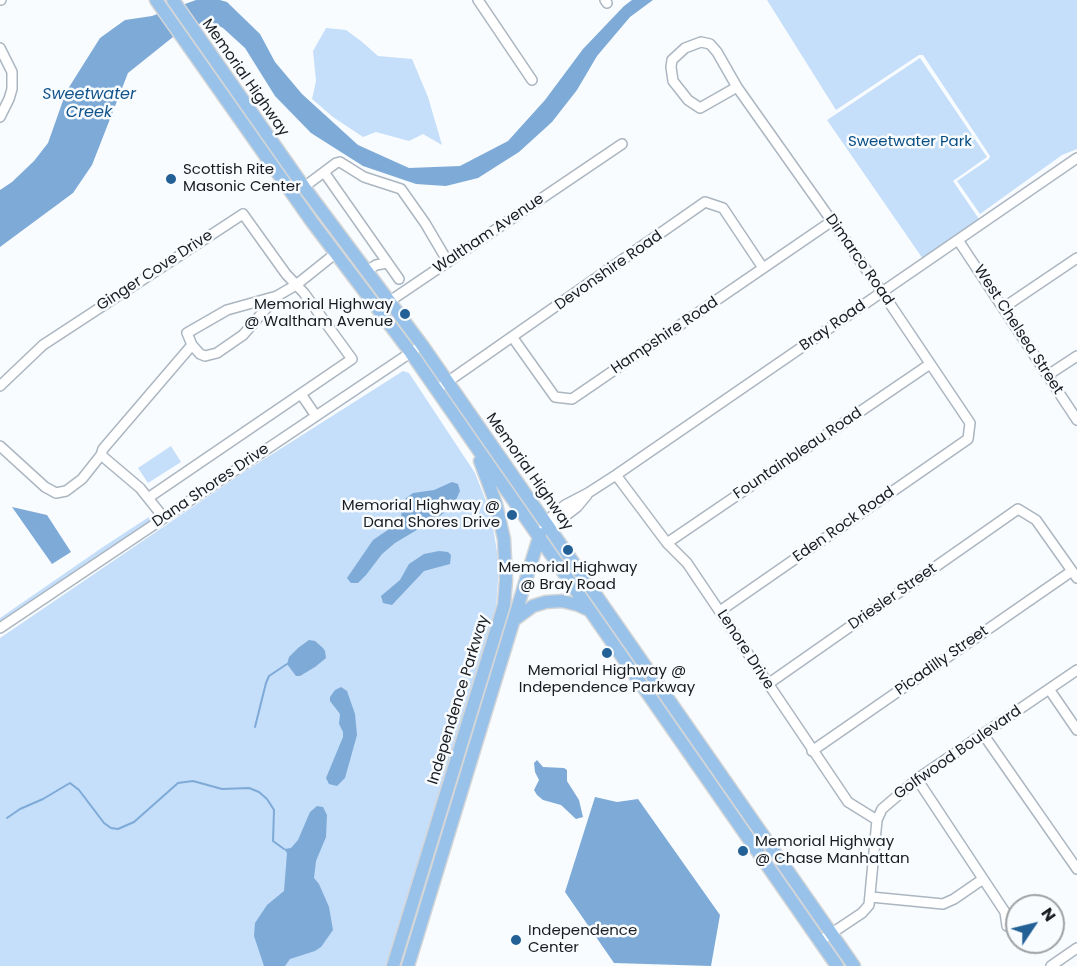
<!DOCTYPE html>
<style>
body{margin:0}
#map{position:relative;width:1077px;height:966px;overflow:hidden;background:#f9fcfe;font-family:Poppins,sans-serif}
canvas{display:block}
.north{position:absolute;left:1005px;top:894px;width:60px;height:60px;box-sizing:border-box;background:#f9fcfe;border:2px solid #9fa2a5;border-radius:50%;rotate:55deg;font-size:16px;font-weight:700;line-height:24px;text-align:center;color:#181c20}
.north::after{content:'';display:block;margin:auto;width:21px;height:27px;background:#236096;clip-path:polygon(50% 0,100% 100%,50% 72%,0 100%)}
</style>
<div id="map">
<canvas width="1077" height="966"></canvas>
<div class="north">N</div>
</div>
<script>
const c = document.querySelector('canvas').getContext('2d');
c.lineJoin = 'round';
function paint(path, color) { c.fillStyle = color; c.fill(path, 'evenodd'); }
const poly = rows => new Path2D(rows.map(r => 'M' + r).join(''));
function stroke(path, color, width, dash) { c.strokeStyle = color; c.lineWidth = width; c.lineCap = dash ? 'butt' : 'round'; c.setLineDash(dash || []); c.stroke(path); }
function drawText(font, color, halo, rows, align = 'center') {
  c.font = font + ' Poppins,sans-serif'; c.lineWidth = 5; c.setLineDash([]); c.textBaseline = 'middle'; c.strokeStyle = halo; c.fillStyle = color; for (const [text, x, y, turn = 0] of rows) {
    c.save(); c.translate(x, y); c.rotate((+turn || 0) * Math.PI / 180); c.textAlign = isNaN(turn) ? turn : align; if (halo) c.strokeText(text, 0, 0); c.fillText(text, 0, 0); c.restore();
  }
}
paint(poly([
 [767,0,1077,0,1077,149,1062,155,980,214,957,181,989,159,990,156,923,55,919,55,836,110],
 [326,28,346,30,361,41,378,56,412,59,428,97,442,145,423,134,409,141,376,132,363,137,333,117,312,99,316,81,313,51],
 [920,58,987,157,953,181,979,219,923,259,827,120],
 [403,371,409,373,475,473,491,514,499,565,496,609,386,966,0,966,0,638,244,472],
 [171,446,181,462,148,483,138,468],
 [155,513,158,517,0,624,0,618,103,547]
]), '#c5def9');
paint(poly([
 [196,0,220,0,227,2,260,34,275,62,302,94,358,145,409,168,460,166,508,141,545,100,583,49,624,6,632,0,653,0,630,17,597,56,577,90,552,122,519,152,478,178,446,186,416,184,363,166,311,133,275,96,245,48,223,28,207,20,173,37,128,73,92,165,73,193,0,247,0,190,12,182,34,161,48,143,66,92,100,38,125,20,152,16],
 [452,482,458,484,460,491,454,504,440,516,395,543,382,554,366,575,358,583,351,583,347,578,373,540,401,521,402,504,406,498,413,493,434,490],
 [12,507,47,515,71,552,52,564],
 [439,551,448,552,451,555,450,564,424,571,392,605,383,603,381,596,400,580,409,564,424,554],
 [309,640,315,641,323,648,325,651,326,658,315,667,300,676,296,676,287,664,289,657,298,648],
 [341,687,347,691,355,714,357,735,345,778,337,786,329,784,326,778,343,737,343,732,339,724,340,714,330,701,330,697,335,690],
 [537,760,543,767,564,768,567,770,567,781,579,800,583,817,576,819,561,805,543,800,537,795,534,790,539,780,535,772,534,763],
 [595,797,617,802,638,799,720,915,711,966,614,963,565,892],
 [317,806,323,807,327,815,326,837,316,861,314,878,319,884,329,907,333,930,321,947,315,951,290,959,285,966,264,966,254,936,255,923,267,905,284,891,287,853,284,849,291,848,298,840,310,812]
]), '#7eaad7');
stroke(poly([
 [255,727,266,683,269,676,287,664],
 [7,818,20,809,43,799,70,783,79,790,104,823,111,828,118,829,134,822,178,783,193,781,222,789,249,788,259,792,267,799,274,810,273,841,284,849]
]), '#7eaad7', 2);
const minor = poly([
 [0,0,1,0],
 [478,0,532,80],
 [605,0,607,3],
 [701,42,710,44,717,52,737,87,700,108,688,100,673,81,671,67,672,60,685,48,701,42],
 [0,48,12,72,12,89,9,99,0,117],
 [324,172,336,163,340,162,364,177,401,189,425,223,448,262],
 [304,187,324,172,399,279],
 [958,240,1077,420],
 [367,271,376,265,387,263],
 [277,296,243,335,217,353,205,356,200,354,192,345,187,333,227,310,277,296,296,285,336,253],
 [390,301,622,144],
 [1003,308,1077,258],
 [513,338,555,397,572,399,832,221],
 [1048,375,1077,356],
 [443,385,705,202,723,208,763,268],
 [0,386,43,345,243,214,286,274,304,293,352,359,148,498],
 [301,394,316,416],
 [0,446,45,487,56,493,66,491,82,479,101,455,103,449,192,345],
 [101,455,140,488,164,518],
 [616,475,667,543,687,563,848,802,877,820],
 [550,528,577,507,587,495],
 [543,529,551,517,565,505,588,493,616,475,1077,158],
 [667,543,930,364],
 [720,611,968,439,970,423,882,292,737,87],
 [0,628,422,345],
 [768,684,1018,509,1036,520,1077,578],
 [1049,689,1077,730],
 [983,734,1077,869],
 [812,751,1072,571],
 [917,779,1005,912,1007,926],
 [871,897,943,904,954,899,983,879],
 [820,941,862,913,869,905,877,820,882,809,917,779,1077,670],
 [1051,966,1077,948]
]);
const major = poly([
 [156,0,312,222,411,353,837,966],
 [173,0,304,187,422,345,854,966],
 [514,620,533,606,546,602,562,601,578,605,589,610],
 [393,966,504,605,506,580,504,539,496,504,480,461],
 [408,966,540,534]
]);
stroke(minor, '#abb6c1', 12);
stroke(major, '#d5d6d7', 15);
stroke(minor, '#fff', 9);
stroke(major, '#98c2e9', 12);
for (const [x, y, r, color] of [
 [171,179,6,"#236096"],
 [405,314,6,"#236096"],
 [512,515,6,"#236096"],
 [568,550,6,"#236096"],
 [607,653,6,"#236096"],
 [743,851,6,"#236096"],
 [516,940,6,"#236096"]
]) { const dot = new Path2D(); dot.arc(x, y, r, 0, 2 * Math.PI); c.fillStyle = color; c.fill(dot); stroke(dot, '#f9fcfe', 2); }
drawText('15px', '#181c20', '#f9fcfe', [
 ["Memorial Highway",245,78,55],
 ["Waltham Avenue",489,234,-34],
 ["Dimarco Road",859,260,55],
 ["Ginger Cove Drive",155,271,-33],
 ["Devonshire Road",609,271,-35],
 ["Bray Road",833,326,-35],
 ["West Chelsea Street",1018,330,57],
 ["Hampshire Road",665,336,-34],
 ["Fountainbleau Road",798,454,-34],
 ["Memorial Highway",529,472,55],
 ["Dana Shores Drive",211,486,-34],
 ["Eden Rock Road",844,525,-35],
 ["Driesler Street",893,597,-35],
 ["Lenore Drive",745,650,57],
 ["Picadilly Street",942,661,-35],
 ["Independence Parkway",459,700,-73],
 ["Golfwood Boulevard",958,753,-35]
]);
drawText('15px', '#074e84', '#f9fcfe', [
 ["Sweetwater Park",910,142]
]);
drawText('15px', '#181c20', '#f9fcfe', [
 ["Scottish Rite",183,170],
 ["Masonic Center",183,187],
 ["Memorial Highway",393,305,"right"],
 ["@ Waltham Avenue",393,322,"right"],
 ["Memorial Highway @",500,506,"right"],
 ["Dana Shores Drive",500,523,"right"],
 ["Memorial Highway",568,568,"center"],
 ["@ Bray Road",568,585,"center"],
 ["Memorial Highway @",607,671,"center"],
 ["Independence Parkway",607,688,"center"],
 ["Memorial Highway",755,842],
 ["@ Chase Manhattan",755,859],
 ["Independence",528,931],
 ["Center",528,948]
], 'left');
drawText('italic 16px', '#12548b', '#f9fcfe', [
 ["Sweetwater",89,95],
 ["Creek",89,113]
]);
</script>
